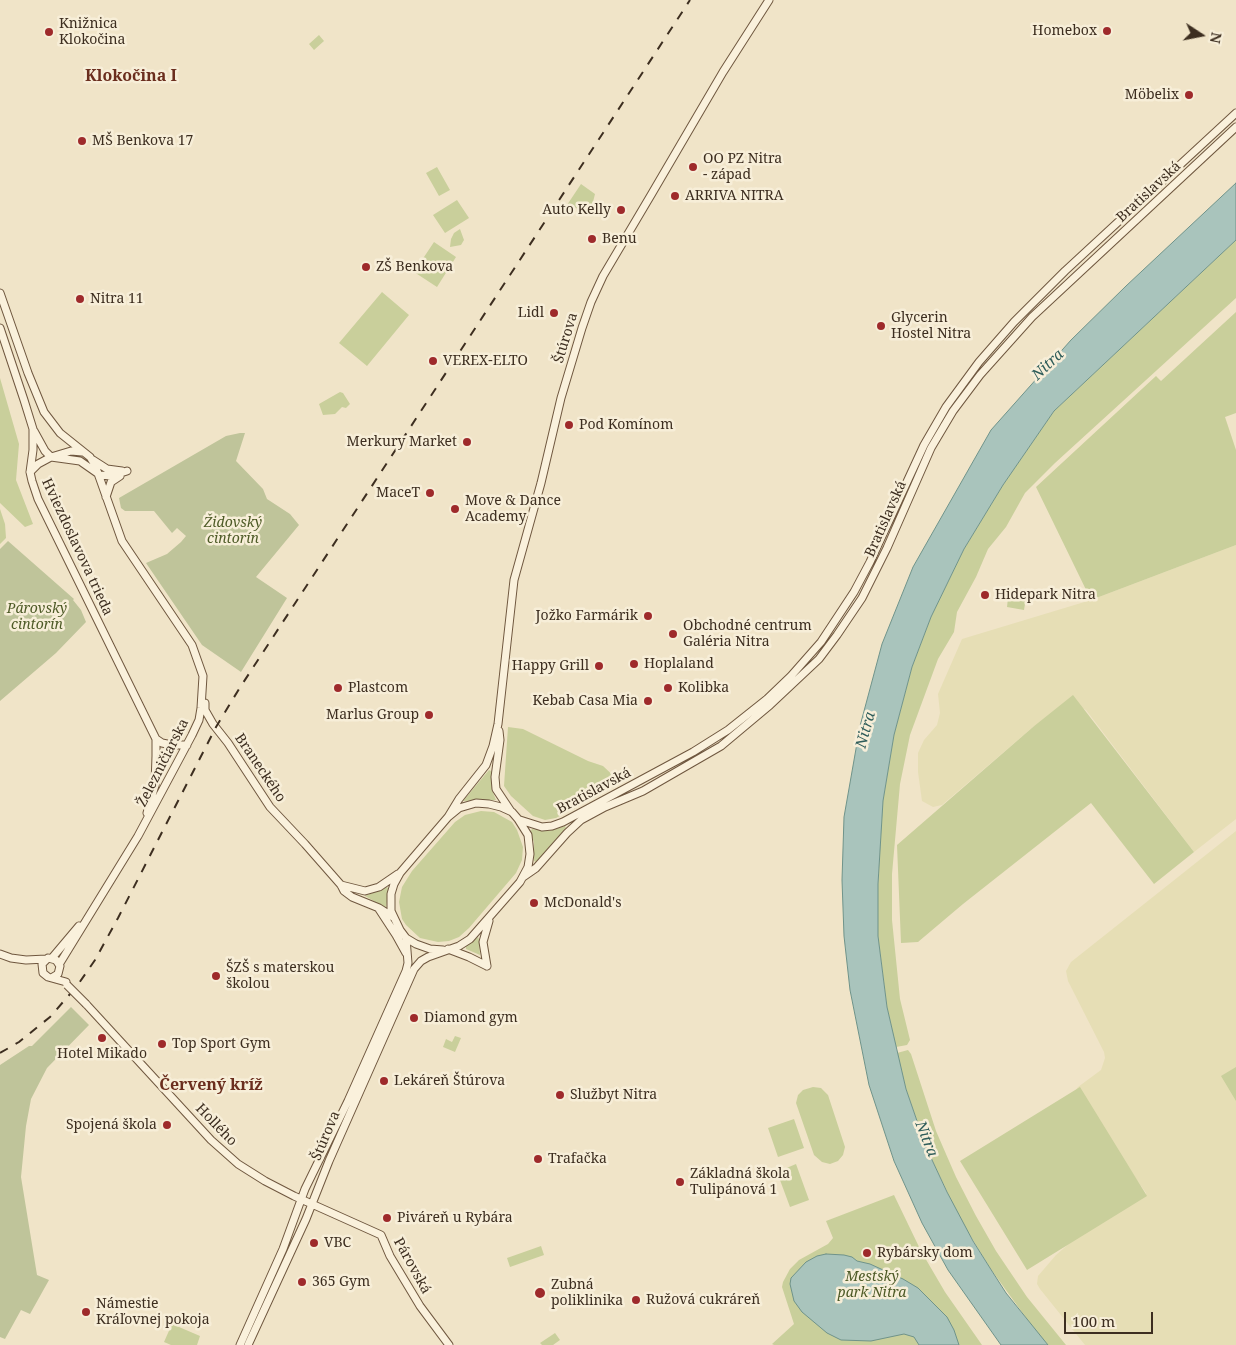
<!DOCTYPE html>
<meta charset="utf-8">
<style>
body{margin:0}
#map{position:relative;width:1236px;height:1345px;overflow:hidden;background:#f0e4c8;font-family:"Noto Serif",serif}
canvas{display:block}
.north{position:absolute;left:1176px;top:10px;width:50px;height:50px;-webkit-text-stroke:4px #f7eed8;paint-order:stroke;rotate:101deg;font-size:14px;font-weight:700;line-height:20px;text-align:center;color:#3d2e20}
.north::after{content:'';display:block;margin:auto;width:18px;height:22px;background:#3d2e20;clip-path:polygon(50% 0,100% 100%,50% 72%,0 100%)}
.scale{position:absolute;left:1064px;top:1312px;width:89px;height:22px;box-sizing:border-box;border:2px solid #3d2e20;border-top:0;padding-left:6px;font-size:15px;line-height:18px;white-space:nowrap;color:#3d2e20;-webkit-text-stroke:4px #f7eed8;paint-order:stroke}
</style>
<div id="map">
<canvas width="1236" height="1345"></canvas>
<div class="north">N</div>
<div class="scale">100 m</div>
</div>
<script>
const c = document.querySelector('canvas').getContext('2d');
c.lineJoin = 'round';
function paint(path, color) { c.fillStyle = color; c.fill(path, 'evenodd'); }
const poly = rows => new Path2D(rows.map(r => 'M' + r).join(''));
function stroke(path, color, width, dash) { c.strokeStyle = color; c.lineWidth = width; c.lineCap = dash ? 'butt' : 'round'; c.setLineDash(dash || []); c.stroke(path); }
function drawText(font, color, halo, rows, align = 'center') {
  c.font = font + ' "Noto Serif",serif'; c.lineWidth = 5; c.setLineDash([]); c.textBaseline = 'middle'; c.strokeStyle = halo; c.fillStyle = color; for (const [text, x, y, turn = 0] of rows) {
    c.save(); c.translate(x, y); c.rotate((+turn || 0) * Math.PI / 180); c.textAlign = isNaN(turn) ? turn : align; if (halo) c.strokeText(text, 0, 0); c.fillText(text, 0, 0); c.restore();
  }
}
paint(poly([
 [1236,545,1236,819,1194,852,1086,710,1082,708,1033,727,942,805,933,807,922,801,918,772,918,753,924,740,937,725,940,713,938,694,962,639,1091,600],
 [1236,831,1236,1345,1085,1345,1040,1289,1037,1284,1038,1276,1056,1255,1072,1241,1145,1195,1146,1193,1075,1091,1078,1087,1101,1070,1105,1058,1104,1052,1068,981,1066,971,1071,962]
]), '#e6deb5');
paint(poly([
 [319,35,324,41,314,50,309,44],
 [437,167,450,190,439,196,426,173],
 [581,184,595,194,593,202,585,214,573,206,571,208,567,205],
 [457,200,469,218,445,233,433,215],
 [460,229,464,240,461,245,450,247,451,239,454,233],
 [1236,240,1236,298,1055,463,1025,493,1006,527,988,549,976,577,957,612,954,632,938,659,910,735,900,784,892,874,892,920,900,999,910,1040,907,1045,896,1047,887,1007,878,936,878,884,881,828,883,801,894,735,912,667,931,617,964,549,1003,485,1054,411],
 [434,242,456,257,437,287,414,272],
 [382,292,409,315,367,366,339,343],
 [1236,312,1236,413,1225,417,1236,450,1236,545,1091,600,1036,487,1156,376,1161,381],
 [0,378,19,444,16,480,33,524,25,527,0,503],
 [340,392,343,393,350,404,346,408,342,407,335,414,323,415,319,404],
 [0,509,5,524,6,538,0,544],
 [1009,589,1027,592,1024,610,1007,607],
 [1073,695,1194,852,1154,884,1091,803,963,904,918,942,901,943,897,845,1033,727],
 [508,727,523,729,588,761,603,766,619,781,596,797,556,818,545,820,533,816,511,796,504,786],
 [489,770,491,771,492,790,496,800,463,801],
 [481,811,494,812,512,822,517,830,523,847,522,860,516,873,469,928,459,937,449,941,438,942,420,938,406,925,402,919,399,902,402,887,412,871,455,822,465,815],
 [565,826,566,828,536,862,534,861,534,842,530,832,532,829,549,831],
 [387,887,389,889,386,908,365,896],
 [478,937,479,939,480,955,466,949,466,946],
 [455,1036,461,1038,455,1052,443,1047,446,1039,452,1042],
 [908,1050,911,1054,936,1131,956,1177,976,1216,996,1251,1027,1297,1066,1345,1048,1345,1037,1333,990,1268,960,1219,926,1147,906,1089,897,1053],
 [1236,1067,1236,1101,1221,1076],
 [813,1087,821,1088,828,1095,845,1147,843,1155,838,1161,830,1164,822,1162,814,1155,796,1103,798,1095,803,1090],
 [1080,1087,1147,1196,1027,1270,960,1161],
 [794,1119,804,1148,778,1157,768,1128],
 [796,1164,809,1200,790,1207,777,1172],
 [894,1195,921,1251,945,1292,982,1345,774,1345,772,1344,794,1324,782,1287,783,1282,790,1269,799,1260,828,1244,833,1238,826,1221],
 [541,1246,544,1255,510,1267,507,1258],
 [172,1324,200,1336,197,1345,171,1345,164,1342],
 [555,1333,560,1340,553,1345,542,1345,540,1343]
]), '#c9cf9b');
paint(poly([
 [240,433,245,433,236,461,263,489,267,499,290,514,299,525,256,577,287,598,241,672,202,645,146,563,167,554,181,542,186,536,177,528,172,533,154,511,125,511,121,508,119,498,226,436],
 [8,541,74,599,73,600,81,610,86,622,56,653,0,701,0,549],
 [71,1007,89,1025,47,1068,31,1099,26,1126,21,1177,37,1275,49,1280,30,1314,21,1310,5,1339,0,1337,0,1065,29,1046,32,1046]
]), '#bfc49a');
const water = poly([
 [1236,183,1236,240,1054,411,1003,485,964,549,931,617,912,667,894,735,883,801,878,884,878,936,887,1007,906,1089,926,1147,947,1192,973,1241,990,1268,1006,1293,1048,1345,1001,1345,948,1270,922,1223,894,1161,869,1085,850,990,844,936,842,880,844,817,860,726,882,644,913,567,991,430,1071,340,1126,286,1236,183],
 [826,1254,844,1255,852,1257,857,1261,870,1264,903,1279,918,1288,947,1317,954,1330,959,1345,919,1345,914,1337,904,1334,871,1341,841,1340,827,1333,802,1312,794,1301,790,1284,791,1278,806,1262,817,1256,826,1254]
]);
paint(water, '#a9c4bc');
stroke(water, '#6f938a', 1);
const secondary = poly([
 [0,293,28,373,44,412,60,433,90,457,95,465,122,541,192,645,203,676,201,708,199,720,192,735,138,836,60,963],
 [0,328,24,400,33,429,33,450,30,472,32,481,38,499,156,739,156,756,155,785,147,813],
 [34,431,45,451,51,457,80,461,100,475,111,476,127,471],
 [93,460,107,469,122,471],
 [30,472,38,464,51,457,71,451,82,452],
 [106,497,111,482,120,476],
 [205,703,205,710,213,724,228,743,270,807,305,844,341,885,344,891,352,897,379,908,393,917],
 [499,731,500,740,495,777,496,789,510,810],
 [156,739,162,743,172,745,187,745],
 [448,817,459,799,486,765,493,746,498,724,514,580,541,483,561,398,582,328,591,302,603,276,651,195,723,72,769,0],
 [520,820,542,827,552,826,563,822,693,752,728,730,767,699,791,676,821,642,854,592,870,562,924,445,946,407,979,362,1014,322,1065,271,1236,113],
 [523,877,536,868,567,833,581,820,605,807,643,791,721,746,770,705,819,659,837,635,862,598,887,548,931,448,953,411,980,375,1032,317,1236,127],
 [341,885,365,891,379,887,398,874],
 [379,909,396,935,406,953],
 [448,949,469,957,487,966],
 [0,954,11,958,26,960,46,959],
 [52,958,79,926],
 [487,966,483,942,489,921],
 [53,977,58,974,60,966,56,960,48,958,42,964,43,973,48,977,66,982],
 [86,1004,211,1140,238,1164,265,1181,294,1196,381,1235,390,1256,420,1306,449,1345],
 [240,1345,283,1249,305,1189,348,1101,406,971,408,963,406,938],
 [248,1345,306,1219,329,1161,414,969,421,961,428,957,459,946,470,939,520,882,528,867,530,854,528,835,518,819,512,812,501,807,489,804,476,803,459,808,448,817,400,873,394,884,391,894,391,911,400,930,406,938,416,944,430,949,443,950]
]);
stroke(secondary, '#6f573f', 9);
stroke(secondary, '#faf1dc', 7);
stroke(poly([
 [0,1053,19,1042,50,1017,77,986,95,960,118,918,216,727,239,689,690,0]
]), '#3d2e20', 2, [9, 9]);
const secondaryBridge = poly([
 [67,985,86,1004]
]);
stroke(secondaryBridge, '#6f573f', 9, []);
stroke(secondaryBridge, '#faf1dc', 7);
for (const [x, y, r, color] of [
 [1107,31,5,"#9e2a2b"],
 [49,32,5,"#9e2a2b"],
 [1189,95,5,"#9e2a2b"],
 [82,141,5,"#9e2a2b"],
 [693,167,5,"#9e2a2b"],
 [675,196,5,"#9e2a2b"],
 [621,210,5,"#9e2a2b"],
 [592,239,5,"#9e2a2b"],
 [366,267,5,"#9e2a2b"],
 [80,299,5,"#9e2a2b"],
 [554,313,5,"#9e2a2b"],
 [881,326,5,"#9e2a2b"],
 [433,361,5,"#9e2a2b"],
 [569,425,5,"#9e2a2b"],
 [467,442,5,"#9e2a2b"],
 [430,493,5,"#9e2a2b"],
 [455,509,5,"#9e2a2b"],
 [985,595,5,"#9e2a2b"],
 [648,616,5,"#9e2a2b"],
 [673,634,5,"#9e2a2b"],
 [634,664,5,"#9e2a2b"],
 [599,666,5,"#9e2a2b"],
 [338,688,5,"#9e2a2b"],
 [668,688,5,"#9e2a2b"],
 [648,701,5,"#9e2a2b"],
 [429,715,5,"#9e2a2b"],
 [534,903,5,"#9e2a2b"],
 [216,976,5,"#9e2a2b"],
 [414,1018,5,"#9e2a2b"],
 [102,1038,5,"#9e2a2b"],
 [162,1044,5,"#9e2a2b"],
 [384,1081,5,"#9e2a2b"],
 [560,1095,5,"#9e2a2b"],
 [167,1125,5,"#9e2a2b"],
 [538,1159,5,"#9e2a2b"],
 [680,1182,5,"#9e2a2b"],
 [387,1218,5,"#9e2a2b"],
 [314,1243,5,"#9e2a2b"],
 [867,1253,5,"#9e2a2b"],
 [302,1282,5,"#9e2a2b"],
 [540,1293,6,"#9e2a2b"],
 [636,1300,5,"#9e2a2b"],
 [86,1312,5,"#9e2a2b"]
]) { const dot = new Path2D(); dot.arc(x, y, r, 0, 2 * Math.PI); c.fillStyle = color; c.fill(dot); stroke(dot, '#f7eed8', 2); }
drawText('14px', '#3d2e20', '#f7eed8', [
 ["Knižnica",59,24],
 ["Klokočina",59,40],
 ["Homebox",1097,31,"right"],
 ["Möbelix",1179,95,"right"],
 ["MŠ Benkova 17",92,141],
 ["OO PZ Nitra",703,159],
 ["- západ",703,175],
 ["ARRIVA NITRA",685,196],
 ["Auto Kelly",611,210,"right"],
 ["Benu",602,239],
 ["ZŠ Benkova",376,267],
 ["Nitra 11",90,299],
 ["Lidl",544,313,"right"],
 ["Glycerin",891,318],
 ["Hostel Nitra",891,334],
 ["VEREX-ELTO",443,361],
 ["Pod Komínom",579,425],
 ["Merkury Market",457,442,"right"],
 ["MaceT",420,493,"right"],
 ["Move & Dance",465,501],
 ["Academy",465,517],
 ["Hidepark Nitra",995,595],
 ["Jožko Farmárik",638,616,"right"],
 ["Obchodné centrum",683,626],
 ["Galéria Nitra",683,642],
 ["Hoplaland",644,664],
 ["Happy Grill",589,666,"right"],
 ["Plastcom",348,688],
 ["Kolibka",678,688],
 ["Kebab Casa Mia",638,701,"right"],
 ["Marlus Group",419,715,"right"],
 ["McDonald's",544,903],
 ["ŠZŠ s materskou",226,968],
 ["školou",226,984],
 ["Diamond gym",424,1018],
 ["Top Sport Gym",172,1044],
 ["Hotel Mikado",102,1054,"center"],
 ["Lekáreň Štúrova",394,1081],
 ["Službyt Nitra",570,1095],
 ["Spojená škola",157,1125,"right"],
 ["Trafačka",548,1159],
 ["Základná škola",690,1174],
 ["Tulipánová 1",690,1190],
 ["Piváreň u Rybára",397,1218],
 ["VBC",324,1243],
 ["Rybársky dom",877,1253],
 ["365 Gym",312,1282],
 ["Zubná",551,1285],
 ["poliklinika",551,1301],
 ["Ružová cukráreň",646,1300],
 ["Námestie",96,1304],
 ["Kráľovnej pokoja",96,1320]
], 'left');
drawText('14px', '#3d2e20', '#f7eed8', [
 ["Bratislavská",1149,192,-43],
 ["Štúrova",566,338,-73],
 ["Bratislavská",886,519,-66],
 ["Hviezdoslavova trieda",77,547,65],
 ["Železničiarska",163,763,-63],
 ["Braneckého",260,768,56],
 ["Bratislavská",594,791,-28],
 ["Hollého",216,1125,46],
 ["Štúrova",326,1136,-67],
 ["Párovská",412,1266,61]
]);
drawText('italic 14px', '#4d5a26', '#f7eed8', [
 ["Židovský",233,523],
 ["cintorín",233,539],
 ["Párovský",37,609],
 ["cintorín",37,625],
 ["Mestský",872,1277],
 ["park Nitra",872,1293]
]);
drawText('italic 15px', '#2f5d5a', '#f7eed8', [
 ["Nitra",1048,365,-43],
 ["Nitra",866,730,-75],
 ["Nitra",926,1139,68]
]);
drawText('bold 16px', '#6b2e1e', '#f7eed8', [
 ["Klokočina I",131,76],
 ["Červený kríž",211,1085]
]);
</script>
